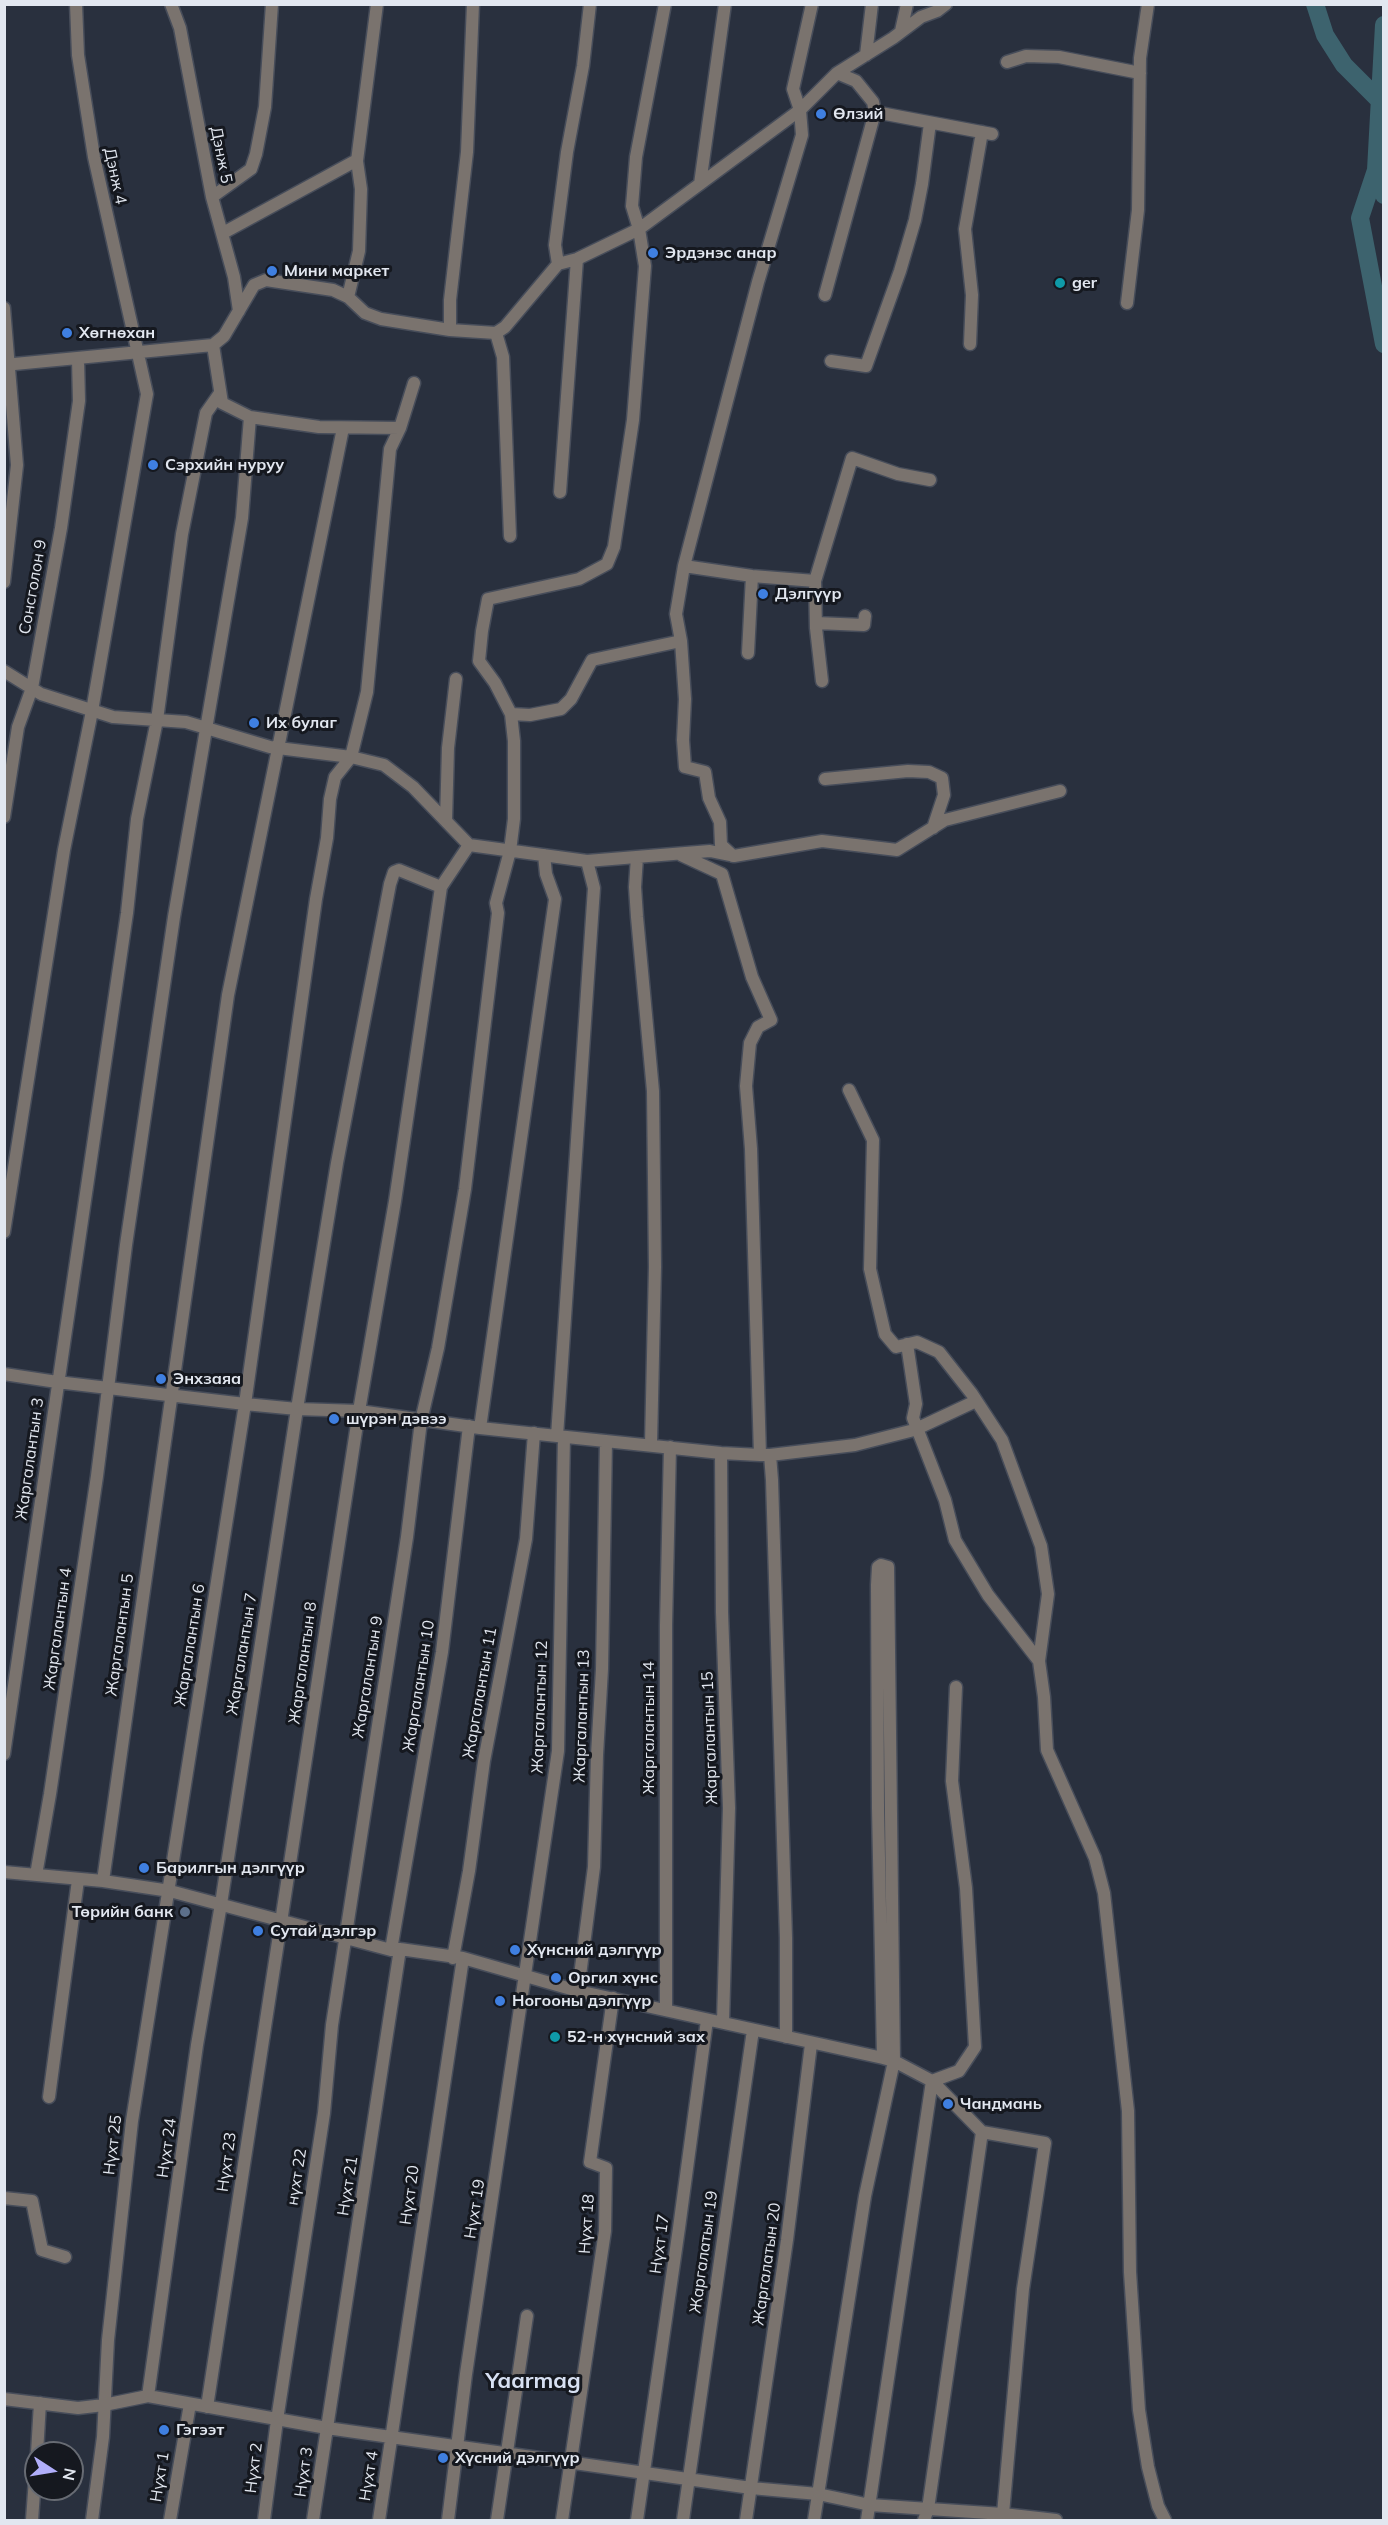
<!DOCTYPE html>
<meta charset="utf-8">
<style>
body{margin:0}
#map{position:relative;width:1388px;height:2525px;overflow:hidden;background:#29303e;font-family:Mulish,sans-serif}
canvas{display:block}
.frame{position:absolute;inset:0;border:6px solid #e2e7f0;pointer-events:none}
.north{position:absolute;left:24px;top:2441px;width:60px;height:60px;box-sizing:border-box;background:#15181f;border:2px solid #676b73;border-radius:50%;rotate:102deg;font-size:16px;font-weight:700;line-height:24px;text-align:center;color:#e2e7f0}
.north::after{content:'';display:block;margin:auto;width:21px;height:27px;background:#b0aefa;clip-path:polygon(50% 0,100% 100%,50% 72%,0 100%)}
</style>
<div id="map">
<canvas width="1388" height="2525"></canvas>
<div class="frame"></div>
<div class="north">N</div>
</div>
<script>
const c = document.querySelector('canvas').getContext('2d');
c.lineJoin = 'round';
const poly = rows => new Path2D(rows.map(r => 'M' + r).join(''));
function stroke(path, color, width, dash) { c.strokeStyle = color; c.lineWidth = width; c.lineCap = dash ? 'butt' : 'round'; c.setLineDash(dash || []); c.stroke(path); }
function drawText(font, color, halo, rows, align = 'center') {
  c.font = font + ' Mulish,sans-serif'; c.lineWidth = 6; c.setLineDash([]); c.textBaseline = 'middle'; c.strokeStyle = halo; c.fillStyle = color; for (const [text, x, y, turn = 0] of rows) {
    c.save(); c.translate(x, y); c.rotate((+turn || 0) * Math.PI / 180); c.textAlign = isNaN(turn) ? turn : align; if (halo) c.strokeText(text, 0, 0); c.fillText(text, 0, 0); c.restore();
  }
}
stroke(poly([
 [1315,4,1325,35,1344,65,1378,99],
 [1384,25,1376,170,1384,195],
 [1376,170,1360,218,1384,344]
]), '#3d636e', 18);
const minor = poly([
 [171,4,180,28,212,197,234,277,239,311],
 [901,31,907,4],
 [866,55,872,4],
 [1007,62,1026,56,1059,57,1140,73],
 [837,73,856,81,873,102,875,112,992,134],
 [700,184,725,4],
 [212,197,251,169,256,154,265,107,272,4],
 [223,233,357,160],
 [558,264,555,245,567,152,583,66,590,4],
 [825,295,875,112],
 [348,297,359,251,361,189,357,161,377,4],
 [1127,303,1138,210,1140,58,1148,4],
 [4,308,17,465,4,582],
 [450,330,450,300,467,152,473,4],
 [496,333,503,357,510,536],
 [970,344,972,295,965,229,982,132],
 [213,345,222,403,250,417,319,427,400,428],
 [831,361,866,366,900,271,915,220,922,184,930,123],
 [4,365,213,345,224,336,254,285,266,280,333,290,348,297,365,313,381,319,450,330,496,333,505,327,558,264,577,259,639,229,800,110,837,73,893,38,921,17,937,11,946,4],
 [560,492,577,259],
 [684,566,752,576,815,581,852,458,898,474,930,480],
 [815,581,816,628,822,681],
 [816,623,864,625,865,616],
 [681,641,685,699,683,740,685,767,705,772,709,798,720,822,721,845,733,856],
 [748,653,752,576],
 [4,671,41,694,113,717,186,722,270,747,351,757,384,765,413,787,469,845,587,861,710,851,734,856,822,841,897,850,945,820,1060,791],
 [511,714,530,715,561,709,571,699,592,660,681,641,676,614,684,566,758,282,802,135,800,110,793,89,812,4],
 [825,779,908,771,929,772,942,778,944,795,933,828],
 [4,817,18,727,32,688,61,528,79,401,78,359],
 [446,821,448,748,456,679],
 [681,855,722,874,752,977,771,1020,758,1027,750,1043,746,1086,751,1149,760,1455,770,1455,772,1480,786,1938,786,2037],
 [637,857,635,887,637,917,653,1091,655,1267,651,1444],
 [849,1090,873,1140,870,1269,885,1334,896,1347,917,1342,939,1352,972,1394,1002,1440,1041,1546,1048,1594,1039,1661],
 [4,1232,64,850,92,711,147,394,94,157,78,55,76,4],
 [907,1344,916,1404,913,1418,945,1500,955,1540,988,1595,1039,1661,1044,1697,1047,1750,1095,1858,1104,1893,1128,2111,1130,2272,1139,2410,1148,2467,1158,2506,1165,2520],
 [4,1374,57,1382,245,1404,297,1409,359,1411,480,1428,721,1453,760,1455],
 [480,1428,555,899,546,874,544,855],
 [557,1436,594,888,587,861],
 [721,1453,722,1612,729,1808,723,2022],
 [770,1455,855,1445,914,1430,976,1401],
 [956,1687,952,1781,966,1888,975,2047,959,2071,932,2081,982,2132,1045,2143,1023,2289,1003,2514],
 [4,1754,127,913,137,819,157,720,182,534,206,413,220,393],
 [4,1872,103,1881,170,1891,391,1950,400,1949,463,1958,578,1991,883,2058,894,2061,932,2081,867,2520],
 [36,1875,50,1794,97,1476,126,1245,174,917,242,518,250,417],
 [103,1881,228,995,343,428],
 [391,1950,442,1652,469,1426],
 [453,1958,469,1871,484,1761,526,1539,534,1433],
 [578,1991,594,1867,597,1755,602,1669,606,1441],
 [666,2010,666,1625,670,1447],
 [49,2097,78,1880],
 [4,2198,32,2201,42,2250,65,2257],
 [148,2396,197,2045,221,1904,297,1409,337,1163,390,884,394,872,399,870,441,887],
 [4,2399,78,2408,104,2405,148,2396,327,2428,751,2488,818,2494,870,2505,1003,2514,1056,2520],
 [207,2407,359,1411,395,1201,441,887,469,845],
 [37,2453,40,2403],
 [32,2520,36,2465],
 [92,2520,103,2437,108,2340,132,2121,245,1404,316,899,327,838,330,799,335,777,351,757,367,692,390,449,400,428,414,383],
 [170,2520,190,2404],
 [264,2520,277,2420,324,2113,332,2025,407,1537,421,1421,438,1348,465,1189,498,913,496,903,510,851,514,819,514,741,511,714,495,683,479,661,482,631,488,599,579,579,607,564,614,547,633,420,645,266,639,229,632,206,636,157,665,4],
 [313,2520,400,1949],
 [379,2520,463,1958],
 [448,2520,466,2374,558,1751,564,1437],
 [497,2520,527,2316],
 [562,2520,605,2231,606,2168,590,2162,613,1998],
 [637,2520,679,2228,707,2020],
 [683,2520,753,2030],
 [746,2520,787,2240,811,2044],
 [814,2520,865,2196,894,2061,888,1567,881,1565,878,1567,877,1585,878,1808,883,2058],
 [924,2520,928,2509,982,2132]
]);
stroke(minor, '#474d5a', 15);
stroke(minor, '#7a736e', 12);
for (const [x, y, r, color] of [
 [821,114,6,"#3f7fe0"],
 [653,253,6,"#3f7fe0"],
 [272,271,6,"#3f7fe0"],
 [1060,283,6,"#0f9aa8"],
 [67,333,6,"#3f7fe0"],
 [153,465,6,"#3f7fe0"],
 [763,594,6,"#3f7fe0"],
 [254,723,6,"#3f7fe0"],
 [161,1379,6,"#3f7fe0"],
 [334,1419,6,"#3f7fe0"],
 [144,1868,6,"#3f7fe0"],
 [185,1912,6,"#5c6f8a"],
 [258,1931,6,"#3f7fe0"],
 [515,1950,6,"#3f7fe0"],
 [556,1978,6,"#3f7fe0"],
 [500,2001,6,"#3f7fe0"],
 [555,2037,6,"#0f9aa8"],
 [948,2104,6,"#3f7fe0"],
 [164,2430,6,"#3f7fe0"],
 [443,2458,6,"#3f7fe0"]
]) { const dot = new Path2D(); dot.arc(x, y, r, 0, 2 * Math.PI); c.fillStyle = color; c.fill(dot); stroke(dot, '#15181f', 2); }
drawText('bold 16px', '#e2e7f0', '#15181f', [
 ["Өлзий",833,114],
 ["Эрдэнэс анар",665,253],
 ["Мини маркет",284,271],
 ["ger",1072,283],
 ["Хөгнөхан",79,333],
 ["Сэрхийн нуруу",165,465],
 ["Дэлгүүр",775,594],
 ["Их булаг",266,723],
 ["Энхзаяа",173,1379],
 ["шүрэн дэвээ",346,1419],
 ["Барилгын дэлгүүр",156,1868],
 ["Төрийн банк",173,1912,"right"],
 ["Сутай дэлгэр",270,1931],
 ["Хүнсний дэлгүүр",527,1950],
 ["Оргил хүнс",568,1978],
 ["Ногооны дэлгүүр",512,2001],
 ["52-н хүнсний зах",567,2037],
 ["Чандмань",960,2104],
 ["Гэгээт",176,2430],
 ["Хүсний дэлгүүр",455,2458]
], 'left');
drawText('16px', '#e2e7f0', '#15181f', [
 ["Дэнж 5",221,155,79],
 ["Дэнж 4",115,176,78],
 ["Сонсголон 9",33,587,-80],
 ["Жаргалантын 3",30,1459,-82],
 ["Жаргалантын 4",58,1629,-82],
 ["Жаргалантын 5",120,1635,-82],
 ["Жаргалантын 6",190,1645,-81],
 ["Жаргалантын 7",242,1654,-81],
 ["Жаргалантын 8",303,1663,-82],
 ["Жаргалантын 9",368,1677,-81],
 ["Жаргалантын 10",419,1686,-81],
 ["Жаргалантын 11",480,1693,-80],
 ["Жаргалантын 12",540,1707,-88],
 ["Жаргалантын 13",582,1716,-88],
 ["Жаргалантын 14",649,1728,-90],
 ["Жаргалантын 15",710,1738,-92],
 ["Нүхт 25",113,2145,-83],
 ["Нүхт 24",167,2148,-82],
 ["Нүхт 23",227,2162,-82],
 ["нүхт 22",297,2177,-81],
 ["Нүхт 21",348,2186,-81],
 ["Нүхт 20",410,2195,-82],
 ["Нүхт 19",475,2209,-81],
 ["Нүхт 18",587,2224,-86],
 ["Нүхт 17",660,2244,-82],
 ["Жаргалатын 19",704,2252,-82],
 ["Жаргалатын 20",767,2264,-82],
 ["Нүхт 2",254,2468,-83],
 ["Нүхт 3",304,2472,-82],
 ["Нүхт 4",369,2476,-81],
 ["Нүхт 1",160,2477,-81]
]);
drawText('bold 22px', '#d7e0f2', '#15181f', [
 ["Yaarmag",533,2381]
]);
</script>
